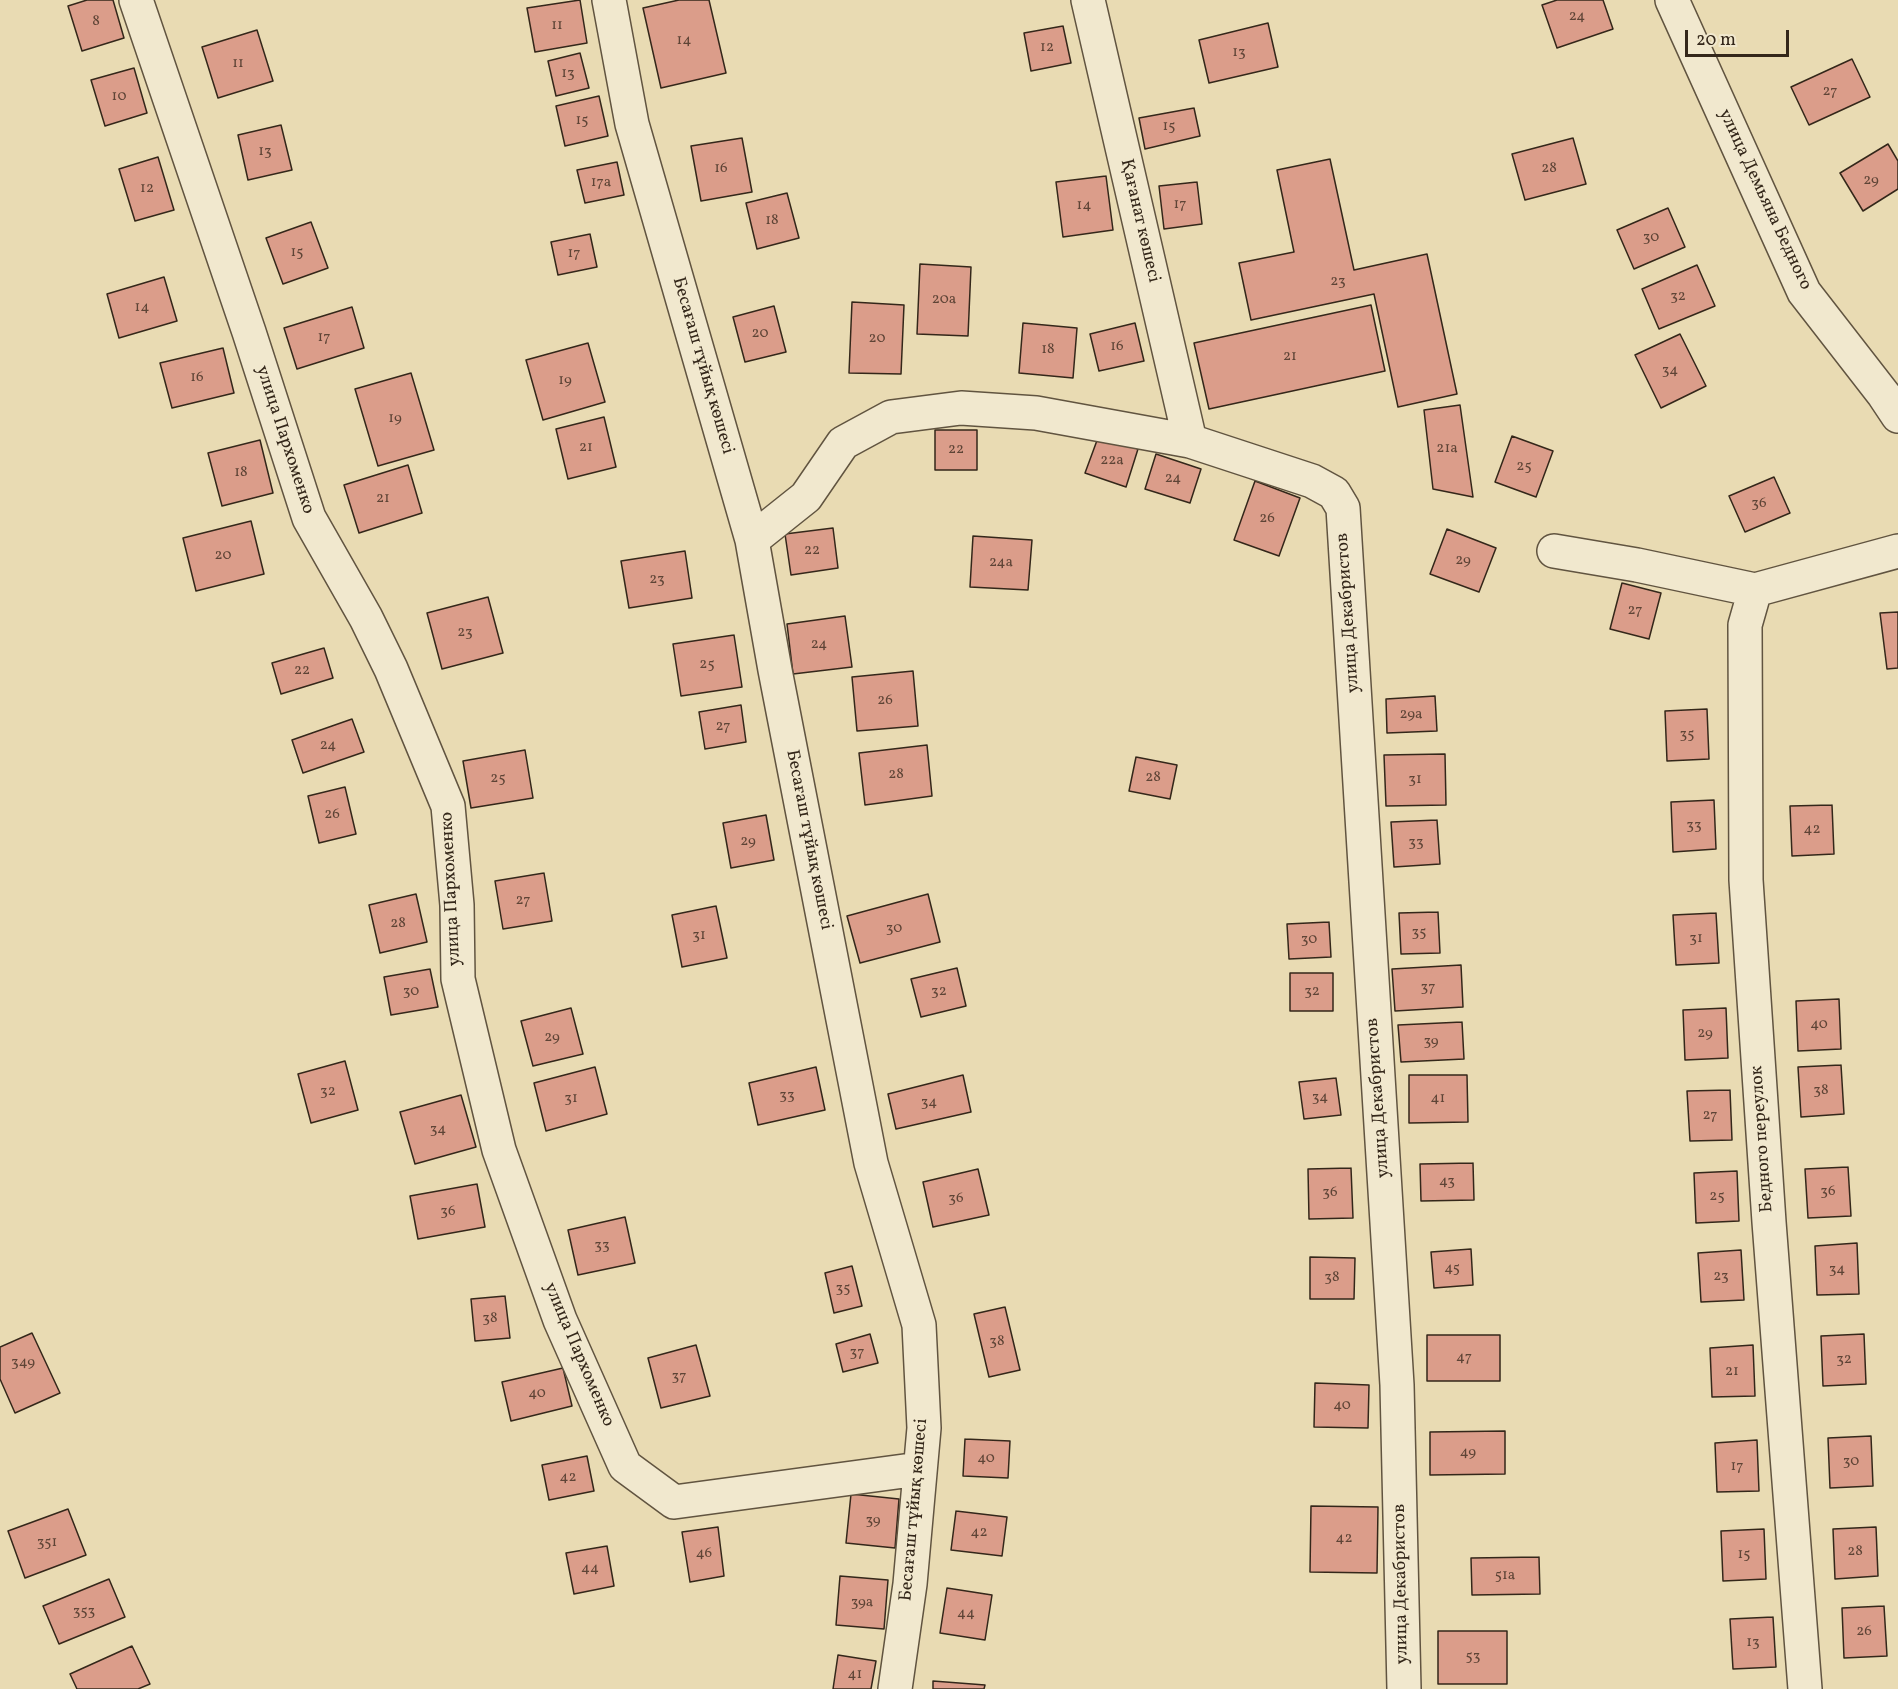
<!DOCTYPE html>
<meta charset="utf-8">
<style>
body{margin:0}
#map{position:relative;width:1898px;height:1689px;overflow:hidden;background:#e9dbb3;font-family:Vollkorn,serif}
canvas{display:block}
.scale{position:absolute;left:1685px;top:30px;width:104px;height:27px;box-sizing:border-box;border:3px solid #34271a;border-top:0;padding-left:8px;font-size:18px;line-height:21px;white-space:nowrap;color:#34271a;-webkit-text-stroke:4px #f1e8ce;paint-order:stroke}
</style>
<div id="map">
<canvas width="1898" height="1689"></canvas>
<div class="scale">20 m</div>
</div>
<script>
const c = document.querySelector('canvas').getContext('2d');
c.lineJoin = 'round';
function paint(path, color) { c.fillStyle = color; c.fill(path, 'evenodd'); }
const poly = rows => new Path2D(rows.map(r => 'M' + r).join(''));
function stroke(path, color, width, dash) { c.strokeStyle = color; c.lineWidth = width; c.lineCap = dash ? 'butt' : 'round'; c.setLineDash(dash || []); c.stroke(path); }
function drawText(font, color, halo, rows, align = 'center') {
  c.font = font + ' Vollkorn,serif'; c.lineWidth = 6; c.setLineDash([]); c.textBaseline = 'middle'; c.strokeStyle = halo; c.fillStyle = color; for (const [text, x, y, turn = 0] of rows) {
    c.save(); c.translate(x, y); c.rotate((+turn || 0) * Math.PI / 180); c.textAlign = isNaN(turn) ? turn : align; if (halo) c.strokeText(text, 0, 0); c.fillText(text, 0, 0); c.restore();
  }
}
const building = poly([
 [87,0,113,0,124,38,82,51,68,6,87,0],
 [580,0,587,43,535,52,527,8,580,0],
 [679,0,709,0,726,73,661,88,643,8,679,0],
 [1557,0,1603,0,1613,29,1557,48,1542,5,1557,0],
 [1268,23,1278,67,1209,83,1199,40,1268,23],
 [1063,26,1071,63,1031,71,1024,33,1063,26],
 [257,30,273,81,218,98,202,47,257,30],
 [580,53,589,88,556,96,548,61,580,53],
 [1852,59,1870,97,1809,125,1791,87,1852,59],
 [134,68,147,113,105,126,91,80,134,68],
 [599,96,608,136,565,146,556,106,599,96],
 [1194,108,1200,136,1145,149,1139,118,1194,108],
 [281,125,292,170,248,180,238,135,281,125],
 [742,138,752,192,701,201,691,146,742,138],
 [1573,138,1586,184,1525,200,1512,154,1573,138],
 [1888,144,1898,161,1898,189,1863,211,1840,173,1888,144],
 [158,157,174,210,135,221,119,169,158,157],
 [1330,159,1354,270,1427,254,1457,394,1398,407,1374,294,1251,320,1239,263,1294,252,1277,170,1330,159],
 [617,162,624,195,585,203,577,170,617,162],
 [1106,176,1113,230,1063,237,1056,182,1106,176],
 [1197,182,1202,224,1164,229,1159,186,1197,182],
 [787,193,799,238,757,249,746,203,787,193],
 [1668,208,1685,247,1634,269,1617,230,1668,208],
 [311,222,328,268,283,284,266,238,311,222],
 [590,234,597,267,558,275,551,242,590,234],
 [920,264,971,267,968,336,917,334,920,264],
 [1697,265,1715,306,1659,329,1642,289,1697,265],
 [164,277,177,321,119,338,107,294,164,277],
 [852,302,904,305,901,374,849,373,852,302],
 [1371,305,1385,371,1209,409,1194,343,1371,305],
 [774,306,786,352,745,362,733,317,774,306],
 [352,307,364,348,297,369,284,328,352,307],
 [1023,323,1077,328,1073,378,1019,373,1023,323],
 [1135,323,1144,361,1099,371,1090,334,1135,323],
 [1680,334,1706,386,1661,408,1635,355,1680,334],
 [588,343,605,402,543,420,526,360,588,343],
 [223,348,234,393,172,408,160,363,223,348],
 [411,373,434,450,378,466,355,389,411,373],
 [1460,405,1473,497,1433,489,1424,410,1460,405],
 [604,417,616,467,568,479,556,429,604,417],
 [935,430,977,430,977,470,935,470,935,430],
 [1099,435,1138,449,1126,487,1085,473,1099,435],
 [1512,436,1553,451,1536,497,1495,482,1512,436],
 [260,440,273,493,222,506,208,453,260,440],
 [1156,454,1201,469,1190,503,1145,489,1156,454],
 [408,465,422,513,359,533,344,485,408,465],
 [1774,477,1790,513,1745,532,1729,496,1774,477],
 [1255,481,1300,498,1279,556,1234,540,1255,481],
 [251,521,264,574,196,591,183,538,251,521],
 [833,528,838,568,791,575,785,534,833,528],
 [1447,529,1496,548,1479,592,1430,574,1447,529],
 [973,536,1032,540,1028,590,970,587,973,536],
 [685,551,692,598,629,608,621,561,685,551],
 [1622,583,1661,593,1649,639,1610,629,1622,583],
 [488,597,503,653,442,669,427,613,488,597],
 [1898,612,1898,668,1887,669,1880,613,1898,612],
 [845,616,852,667,793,674,787,624,845,616],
 [734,635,742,687,681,696,673,644,734,635],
 [324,648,333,678,281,694,272,663,324,648],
 [913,671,918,726,857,731,852,677,913,671],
 [1435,696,1437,731,1387,733,1386,699,1435,696],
 [741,705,746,742,705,749,699,712,741,705],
 [1707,709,1709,759,1667,761,1665,711,1707,709],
 [352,719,364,752,303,773,292,740,352,719],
 [927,745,932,796,865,805,859,753,927,745],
 [525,750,533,798,471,808,463,761,525,750],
 [1445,754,1446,805,1386,806,1384,755,1445,754],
 [1136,757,1177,765,1170,799,1129,791,1136,757],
 [345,787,356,834,319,843,308,796,345,787],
 [1714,800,1716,849,1673,852,1671,802,1714,800],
 [1832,805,1834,854,1792,856,1790,806,1832,805],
 [766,815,774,860,731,868,723,823,766,815],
 [1437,820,1440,864,1394,867,1391,822,1437,820],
 [544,873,552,921,503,929,495,881,544,873],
 [416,894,427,942,380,953,369,905,416,894],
 [928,894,940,942,860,963,847,916,928,894],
 [716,906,727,958,682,967,672,915,716,906],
 [1438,912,1440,953,1401,954,1399,913,1438,912],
 [1716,913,1719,963,1676,965,1673,915,1716,913],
 [1329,922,1331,957,1289,959,1287,924,1329,922],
 [1461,965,1463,1007,1395,1011,1392,969,1461,965],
 [957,968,966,1006,921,1017,911,979,957,968],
 [430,969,438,1007,391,1015,384,977,430,969],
 [1290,973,1333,973,1333,1011,1290,1011,1290,973],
 [1839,999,1841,1049,1798,1051,1796,1001,1839,999],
 [571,1008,583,1054,533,1066,521,1021,571,1008],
 [1726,1008,1728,1058,1685,1060,1683,1010,1726,1008],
 [1462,1022,1464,1059,1401,1062,1398,1025,1462,1022],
 [345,1061,358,1110,311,1123,298,1074,345,1061],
 [1841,1065,1844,1114,1801,1117,1798,1067,1841,1065],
 [595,1067,607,1114,546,1131,534,1083,595,1067],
 [816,1067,825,1110,758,1125,749,1083,816,1067],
 [963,1075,971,1112,896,1129,888,1094,963,1075],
 [1409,1075,1467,1075,1468,1122,1409,1123,1409,1075],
 [1336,1078,1341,1115,1304,1119,1299,1082,1336,1078],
 [1730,1090,1732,1140,1690,1141,1687,1091,1730,1090],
 [461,1095,476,1147,415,1164,400,1112,461,1095],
 [1473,1163,1474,1200,1421,1201,1420,1164,1473,1163],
 [1848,1167,1851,1216,1808,1218,1805,1169,1848,1167],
 [1351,1168,1353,1218,1309,1219,1308,1169,1351,1168],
 [978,1169,989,1215,933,1227,923,1182,978,1169],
 [1737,1171,1739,1221,1696,1223,1694,1173,1737,1171],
 [477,1184,485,1227,418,1239,410,1196,477,1184],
 [625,1217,635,1263,578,1275,568,1230,625,1217],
 [1857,1243,1859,1294,1817,1295,1815,1246,1857,1243],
 [1471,1249,1473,1285,1434,1288,1431,1252,1471,1249],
 [1741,1250,1744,1300,1701,1302,1698,1253,1741,1250],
 [1310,1257,1355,1258,1354,1299,1310,1299,1310,1257],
 [852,1266,862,1306,834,1313,825,1273,852,1266],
 [505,1296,510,1338,475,1341,471,1299,505,1296],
 [1005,1307,1020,1370,989,1377,974,1314,1005,1307],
 [32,1333,60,1393,15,1413,0,1379,0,1347,32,1333],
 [870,1334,878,1363,843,1372,836,1344,870,1334],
 [1864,1334,1866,1384,1823,1386,1821,1336,1864,1334],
 [1427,1335,1500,1335,1500,1381,1427,1381,1427,1335],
 [696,1345,710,1396,661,1408,648,1358,696,1345],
 [1753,1345,1755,1396,1712,1397,1710,1348,1753,1345],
 [563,1368,572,1406,511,1421,502,1382,563,1368],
 [1315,1383,1369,1385,1368,1428,1314,1427,1315,1383],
 [1505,1431,1505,1474,1430,1475,1430,1432,1505,1431],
 [1871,1436,1873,1486,1830,1488,1828,1438,1871,1436],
 [965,1439,1010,1441,1008,1478,963,1476,965,1439],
 [1757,1440,1759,1491,1717,1492,1715,1443,1757,1440],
 [587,1456,594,1491,549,1500,542,1465,587,1456],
 [851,1494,899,1499,895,1548,846,1543,851,1494],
 [1311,1506,1378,1507,1377,1573,1310,1572,1311,1506],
 [68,1509,86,1555,25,1578,8,1531,68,1509],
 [956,1511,1007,1517,1002,1556,951,1550,956,1511],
 [718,1527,724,1576,690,1582,682,1532,718,1527],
 [1876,1527,1878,1576,1835,1579,1833,1529,1876,1527],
 [1764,1529,1766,1579,1723,1581,1721,1531,1764,1529],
 [607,1546,614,1586,574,1594,566,1553,607,1546],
 [1539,1557,1540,1594,1472,1595,1471,1558,1539,1557],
 [840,1576,888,1580,884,1629,836,1625,840,1576],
 [109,1579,125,1617,59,1644,43,1606,109,1579],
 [947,1588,992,1595,985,1640,940,1633,947,1588],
 [1884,1606,1887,1656,1844,1658,1842,1608,1884,1606],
 [1773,1617,1776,1667,1733,1669,1730,1619,1773,1617],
 [1438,1631,1507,1631,1507,1684,1438,1684,1438,1631],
 [132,1646,150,1684,138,1689,77,1689,70,1674,132,1646],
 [838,1655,876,1661,871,1689,833,1689,838,1655],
 [933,1681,985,1685,984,1689,933,1689,933,1681]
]);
paint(building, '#db9d8a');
stroke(building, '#34271a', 1.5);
const minor = poly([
 [136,0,249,332,309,518,366,618,391,669,448,806,457,905,458,979,499,1150,560,1320,625,1466,674,1502,919,1469],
 [609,0,632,124,752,540,775,670,871,1163,919,1325,924,1428,910,1584,895,1689],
 [1088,0,1190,441],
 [1672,0,1804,292,1884,395,1898,416],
 [752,540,806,497,843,443,891,417,961,408,1036,413,1190,441,1312,481,1334,493,1343,508,1397,1385,1404,1689],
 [1554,551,1637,565,1755,590,1898,551],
 [1755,590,1745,625,1746,880,1769,1222,1805,1689]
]);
stroke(minor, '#615440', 36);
stroke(minor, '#f1e8ce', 33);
drawText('15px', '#5e4436', null, [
 ["24",1577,17],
 ["8",96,22],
 ["11",557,26],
 ["14",684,41],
 ["12",1047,48],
 ["13",1239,53],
 ["11",238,64],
 ["13",568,74],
 ["27",1830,92],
 ["10",119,97],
 ["15",582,121],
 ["15",1169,127],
 ["13",265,152],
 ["16",721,169],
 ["28",1549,169],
 ["29",1871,181],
 ["17а",601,183],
 ["12",147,189],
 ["17",1180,205],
 ["14",1084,206],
 ["18",772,221],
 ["30",1651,238],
 ["15",297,253],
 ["17",574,254],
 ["23",1338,282],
 ["32",1678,297],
 ["20а",944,300],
 ["14",142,308],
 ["20",760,334],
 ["17",324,338],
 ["20",877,339],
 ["16",1117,347],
 ["18",1048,350],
 ["21",1290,357],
 ["34",1670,371],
 ["16",197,378],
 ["19",565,381],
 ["19",395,419],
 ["21",586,448],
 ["21а",1447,449],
 ["22",956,450],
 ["22а",1112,461],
 ["25",1524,467],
 ["18",241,473],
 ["24",1173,479],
 ["21",383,499],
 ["36",1759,504],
 ["26",1267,519],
 ["22",812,551],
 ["20",223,556],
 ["29",1463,561],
 ["24а",1001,563],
 ["23",657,580],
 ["27",1635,611],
 ["23",465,633],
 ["24",819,645],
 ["25",707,665],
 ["22",302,671],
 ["26",885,701],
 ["29а",1411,715],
 ["27",723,727],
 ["35",1687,735],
 ["24",328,746],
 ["28",896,775],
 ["28",1153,778],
 ["25",498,779],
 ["31",1415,780],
 ["26",332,815],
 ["33",1694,826],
 ["42",1812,830],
 ["29",748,842],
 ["33",1416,843],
 ["27",523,901],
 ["28",398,924],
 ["30",894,929],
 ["35",1419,933],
 ["31",699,936],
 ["31",1696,939],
 ["30",1309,940],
 ["37",1428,988],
 ["30",411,992],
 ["32",939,992],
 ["32",1312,992],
 ["40",1819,1025],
 ["29",1705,1034],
 ["29",552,1038],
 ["39",1431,1042],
 ["38",1821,1091],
 ["32",328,1092],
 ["33",787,1096],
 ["34",1320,1098],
 ["31",571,1099],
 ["41",1438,1099],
 ["34",929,1103],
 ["27",1710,1116],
 ["34",438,1130],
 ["43",1447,1182],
 ["36",1828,1192],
 ["36",1330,1193],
 ["25",1717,1197],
 ["36",956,1199],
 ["36",448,1212],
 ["33",602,1246],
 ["45",1452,1269],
 ["34",1837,1270],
 ["23",1721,1277],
 ["38",1332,1278],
 ["35",843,1289],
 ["38",490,1319],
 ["38",997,1342],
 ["37",857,1353],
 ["47",1464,1358],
 ["32",1844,1360],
 ["349",23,1363],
 ["21",1732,1372],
 ["37",679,1377],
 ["40",537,1394],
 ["40",1342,1406],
 ["49",1468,1453],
 ["40",986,1459],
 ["30",1851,1462],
 ["17",1737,1467],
 ["42",568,1478],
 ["39",873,1521],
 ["42",979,1533],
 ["42",1344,1539],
 ["351",47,1543],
 ["28",1855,1552],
 ["46",704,1554],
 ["15",1744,1555],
 ["44",590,1569],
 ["51а",1505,1576],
 ["39а",862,1603],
 ["353",84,1612],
 ["44",966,1614],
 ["26",1864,1632],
 ["13",1753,1643],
 ["53",1473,1657],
 ["41",855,1675]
]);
drawText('18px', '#34271a', '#f1e8ce', [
 ["улица Демьяна Бедного",1764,200,65],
 ["Қағанат көшесі",1139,221,77],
 ["Бесағаш тұйық көшесі",702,366,74],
 ["улица Пархоменко",284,440,72],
 ["улица Декабристов",1349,613,-94],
 ["Бесағаш тұйық көшесі",808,840,79],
 ["улица Пархоменко",452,889,-93],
 ["улица Декабристов",1379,1098,-94],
 ["Бедного переулок",1763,1139,-94],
 ["улица Пархоменко",578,1355,67],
 ["Бесағаш тұйық көшесі",915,1510,-85],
 ["улица Декабристов",1402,1584,-91]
]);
</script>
